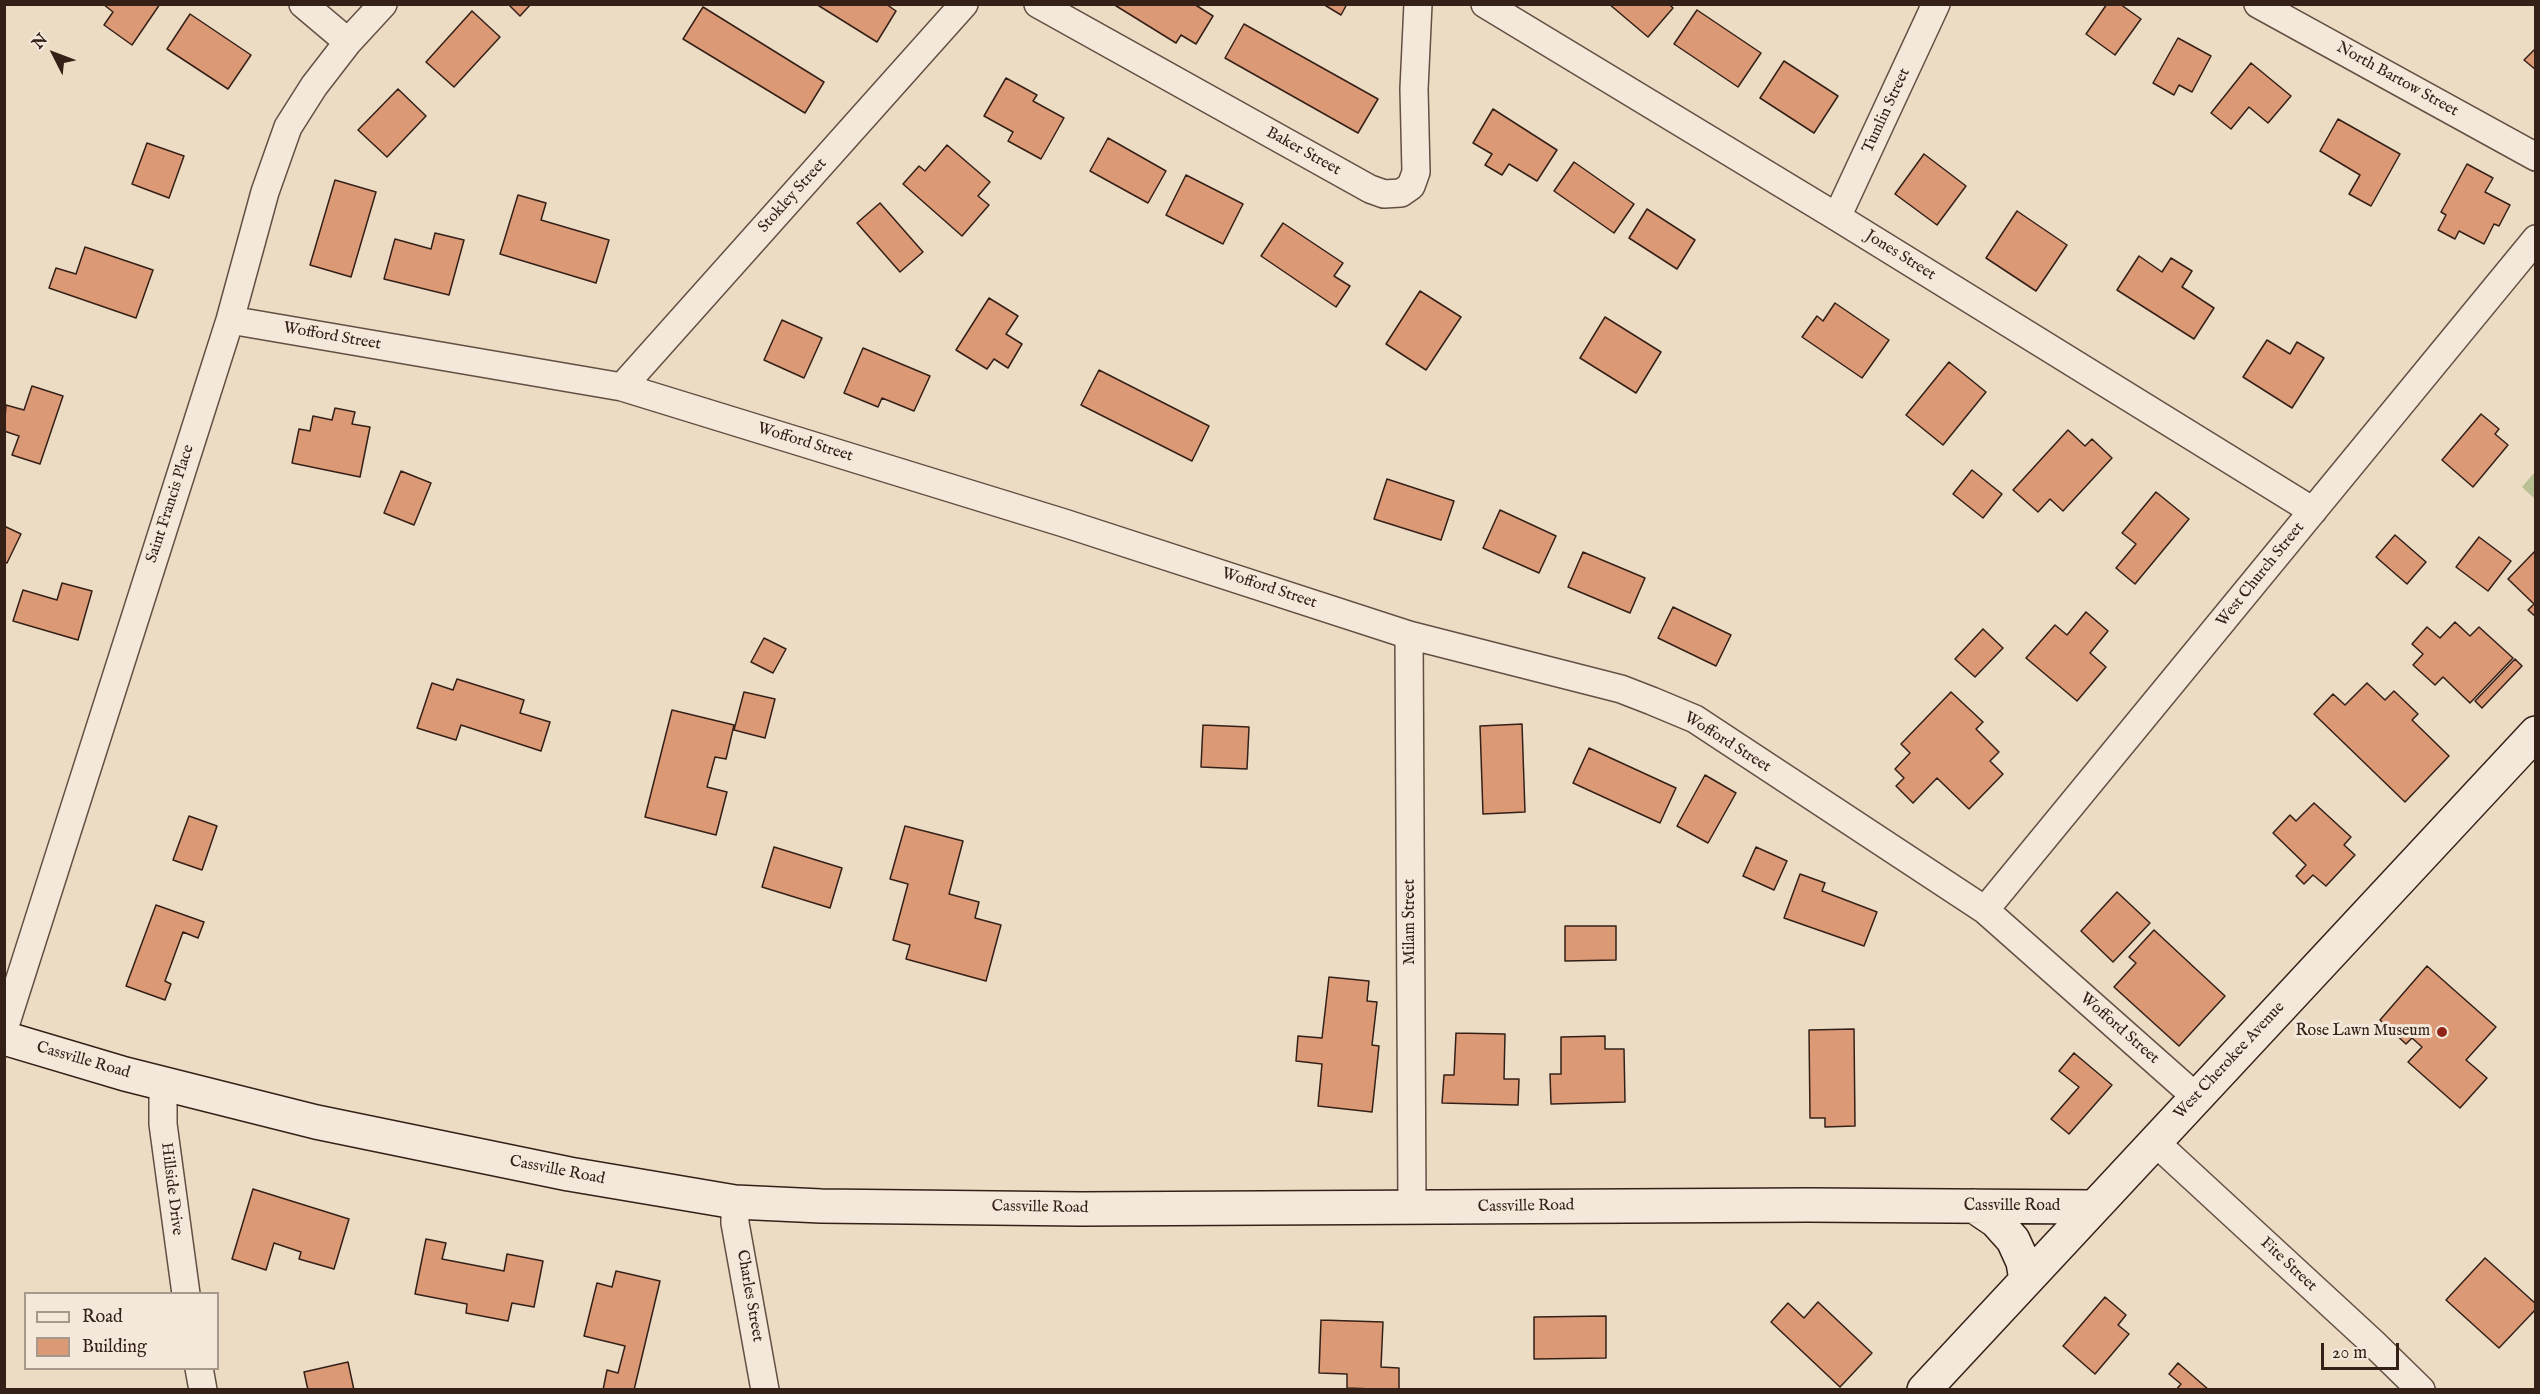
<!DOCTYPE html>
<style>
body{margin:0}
#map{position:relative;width:2540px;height:1394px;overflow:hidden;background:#ecdcc4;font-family:"IM FELL English",serif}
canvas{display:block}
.frame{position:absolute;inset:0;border:6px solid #352018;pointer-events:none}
.legend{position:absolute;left:24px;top:1292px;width:195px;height:78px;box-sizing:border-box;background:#f3e8d9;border:2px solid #a7988c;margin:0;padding:8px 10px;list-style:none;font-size:18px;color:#352018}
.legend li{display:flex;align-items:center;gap:12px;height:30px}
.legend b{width:30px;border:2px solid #a7988c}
.north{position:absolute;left:24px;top:24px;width:60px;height:60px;-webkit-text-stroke:4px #f3e8d9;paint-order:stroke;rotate:312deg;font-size:16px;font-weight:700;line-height:24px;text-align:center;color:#352018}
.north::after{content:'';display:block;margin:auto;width:21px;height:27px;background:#352018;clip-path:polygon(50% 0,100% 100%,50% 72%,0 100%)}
.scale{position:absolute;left:2321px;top:1343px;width:78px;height:27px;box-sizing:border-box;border:3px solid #352018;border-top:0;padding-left:8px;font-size:18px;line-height:21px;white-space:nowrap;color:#352018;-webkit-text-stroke:4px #f3e8d9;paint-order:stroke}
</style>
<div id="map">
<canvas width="2540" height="1394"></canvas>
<div class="frame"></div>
<ul class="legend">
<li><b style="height:8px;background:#f3e8d9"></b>Road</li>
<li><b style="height:16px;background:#db9976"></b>Building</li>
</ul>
<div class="north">N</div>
<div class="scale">20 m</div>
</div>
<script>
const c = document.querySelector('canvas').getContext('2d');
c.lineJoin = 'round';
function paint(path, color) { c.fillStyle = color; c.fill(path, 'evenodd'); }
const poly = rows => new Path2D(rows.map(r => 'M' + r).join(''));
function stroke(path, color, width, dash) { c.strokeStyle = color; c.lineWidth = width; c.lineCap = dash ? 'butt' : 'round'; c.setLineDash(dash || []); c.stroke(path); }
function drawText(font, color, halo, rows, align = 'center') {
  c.font = font + ' "IM FELL English",serif'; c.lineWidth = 6; c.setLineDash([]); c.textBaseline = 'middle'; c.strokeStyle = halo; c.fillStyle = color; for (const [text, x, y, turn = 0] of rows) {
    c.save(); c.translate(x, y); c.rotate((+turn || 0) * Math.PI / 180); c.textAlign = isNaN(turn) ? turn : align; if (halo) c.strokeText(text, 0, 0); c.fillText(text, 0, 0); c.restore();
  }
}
paint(poly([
 [2535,472,2535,499,2522,487]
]), '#b8c094');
const building = poly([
 [103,4,160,4,132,45,104,25,113,12,103,4],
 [508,4,531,4,520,16,508,4],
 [816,4,886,4,896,11,877,42,816,4],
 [1113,4,1194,4,1213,16,1196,44,1181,35,1176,43,1113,4],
 [1323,4,1347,4,1341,15,1323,4],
 [1609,4,1669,4,1673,8,1648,37,1609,4],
 [2107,4,2120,4,2141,19,2115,55,2086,34,2107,4],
 [703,7,824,82,805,113,683,39,703,7],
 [1697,10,1761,53,1738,87,1674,44,1697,10],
 [472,11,500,37,454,87,426,62,472,11],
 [190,14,251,55,228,89,167,49,190,14],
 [1244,24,1378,99,1358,133,1225,58,1244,24],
 [2178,38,2211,56,2192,92,2179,85,2174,95,2153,83,2178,38],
 [2535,49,2536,50,2536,70,2524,60,2535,49],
 [1784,61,1838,96,1814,133,1760,98,1784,61],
 [2251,63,2291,96,2268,123,2249,107,2231,129,2211,113,2251,63],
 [1006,78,1037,95,1033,101,1064,118,1041,159,1008,141,1013,132,984,116,1006,78],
 [398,89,426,116,387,157,358,130,398,89],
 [1493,109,1557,150,1537,181,1509,164,1502,175,1485,165,1492,154,1473,143,1493,109],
 [2338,119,2400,154,2371,206,2349,194,2360,175,2320,151,2338,119],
 [1108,138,1166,171,1148,203,1090,171,1108,138],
 [147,143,184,156,169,198,132,184,147,143],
 [947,145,990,182,978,196,989,205,962,236,903,184,919,166,925,171,947,145],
 [1924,154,1966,186,1937,225,1895,194,1924,154],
 [1574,162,1634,204,1614,233,1554,191,1574,162],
 [2467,164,2493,178,2485,192,2510,205,2499,226,2494,224,2484,244,2459,231,2455,239,2438,230,2446,215,2441,212,2467,164],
 [1186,175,1243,204,1223,244,1166,215,1186,175],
 [335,180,376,192,351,277,310,265,335,180],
 [518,195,546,203,541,220,609,240,596,283,500,254,518,195],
 [880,203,923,252,900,272,857,223,880,203],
 [1647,209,1695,240,1677,269,1629,238,1647,209],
 [2017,211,2067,245,2036,291,1986,258,2017,211],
 [1283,223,1343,263,1334,276,1350,286,1336,307,1261,256,1283,223],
 [435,233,464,240,449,295,384,279,395,239,431,249,435,233],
 [85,247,153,270,136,318,49,288,56,268,76,274,85,247],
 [2139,256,2162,272,2171,258,2192,271,2182,287,2214,308,2194,339,2117,290,2139,256],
 [1420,291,1461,317,1426,370,1386,344,1420,291],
 [989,298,1018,316,1006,334,1022,344,1008,368,994,359,987,369,956,350,989,298],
 [1835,303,1889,340,1862,378,1802,337,1817,316,1823,321,1835,303],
 [1605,317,1661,352,1636,393,1580,358,1605,317],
 [782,320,822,338,804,378,764,360,782,320],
 [2267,340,2290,354,2297,342,2324,358,2292,408,2243,377,2267,340],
 [863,348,930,376,914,411,882,398,878,407,844,393,863,348],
 [1949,362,1986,392,1943,445,1906,415,1949,362],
 [1099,370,1209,426,1192,461,1081,405,1099,370],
 [32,386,63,396,40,464,12,455,19,436,4,431,6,405,24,410,32,386],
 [335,408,355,412,352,424,370,427,360,477,292,463,299,429,310,431,313,416,332,420,335,408],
 [2481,414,2499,429,2495,434,2508,445,2473,487,2442,460,2481,414],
 [2068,430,2085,446,2092,439,2112,458,2063,511,2050,499,2038,512,2013,490,2068,430],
 [1972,470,2002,494,1983,518,1953,494,1972,470],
 [401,471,431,483,414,525,384,513,401,471],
 [1387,479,1454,501,1441,540,1374,519,1387,479],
 [2156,492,2189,519,2135,584,2116,568,2136,544,2122,533,2156,492],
 [1500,510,1556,536,1539,573,1483,548,1500,510],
 [4,526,21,534,7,563,4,562,4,526],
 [2395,535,2426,562,2407,584,2376,557,2395,535],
 [2479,537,2511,561,2488,591,2456,567,2479,537],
 [2536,550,2536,617,2528,610,2534,604,2508,579,2536,550],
 [1583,552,1645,578,1630,613,1568,587,1583,552],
 [62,583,92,591,78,640,13,621,23,590,57,600,62,583],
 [1673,607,1731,635,1716,666,1658,638,1673,607],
 [2086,612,2108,631,2090,653,2106,667,2077,701,2026,658,2055,625,2067,635,2086,612],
 [2455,622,2470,636,2479,627,2513,658,2470,703,2443,677,2435,685,2413,665,2423,654,2412,644,2427,627,2440,638,2455,622],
 [1983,629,2003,648,1975,677,1955,659,1983,629],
 [764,638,786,649,773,673,751,662,764,638],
 [2515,659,2522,666,2482,708,2475,701,2515,659],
 [457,679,524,700,520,713,550,722,541,751,461,725,456,740,417,728,432,683,453,690,457,679],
 [2367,683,2385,700,2394,691,2418,714,2412,720,2449,756,2405,802,2314,714,2333,694,2345,705,2367,683],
 [744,692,775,699,765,738,734,730,744,692],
 [1951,692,1983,722,1976,729,1999,752,1990,761,2003,774,1969,809,1937,778,1913,803,1896,786,1904,778,1895,769,1910,753,1901,744,1951,692],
 [672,710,734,725,726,759,715,757,707,787,727,792,716,835,645,817,672,710],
 [1522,724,1525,812,1483,814,1480,726,1522,724],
 [1203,725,1249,727,1247,769,1201,767,1203,725],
 [1589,748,1676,788,1660,823,1573,783,1589,748],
 [1705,775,1736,793,1708,843,1677,826,1705,775],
 [2314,803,2351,837,2344,845,2355,855,2326,886,2313,875,2304,884,2296,876,2306,865,2273,833,2290,815,2296,821,2314,803],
 [189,816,217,826,202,870,173,860,189,816],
 [905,826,963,841,949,894,979,902,975,918,1001,925,986,981,906,959,910,945,893,940,908,884,890,879,905,826],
 [774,847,842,868,830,908,762,887,774,847],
 [1756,847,1787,861,1774,890,1743,876,1756,847],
 [1800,874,1825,883,1822,891,1877,912,1864,946,1784,918,1800,874],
 [2117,892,2150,923,2113,962,2081,931,2117,892],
 [156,905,204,922,198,938,183,932,165,981,171,984,165,1000,126,986,156,905],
 [1565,926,1616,926,1616,960,1565,961,1565,926],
 [2154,930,2225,996,2179,1046,2114,987,2136,963,2129,957,2154,930],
 [2427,966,2496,1027,2466,1060,2487,1078,2460,1108,2408,1062,2422,1047,2412,1038,2406,1044,2380,1020,2427,966],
 [1329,977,1369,981,1367,1001,1377,1002,1372,1045,1379,1046,1372,1112,1318,1106,1322,1064,1296,1061,1298,1036,1322,1038,1329,977],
 [1854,1029,1855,1126,1825,1127,1825,1118,1810,1118,1809,1030,1854,1029],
 [1456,1033,1505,1034,1504,1079,1519,1079,1518,1105,1442,1103,1444,1075,1454,1075,1456,1033],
 [1605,1036,1605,1049,1624,1049,1625,1102,1551,1104,1550,1074,1561,1074,1561,1037,1605,1036],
 [2074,1053,2112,1085,2069,1134,2051,1119,2079,1087,2059,1071,2074,1053],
 [253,1189,349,1219,334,1269,299,1259,301,1252,274,1243,266,1270,232,1259,253,1189],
 [426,1239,446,1243,442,1259,504,1271,507,1254,543,1261,534,1307,512,1303,508,1321,466,1313,467,1304,415,1294,426,1239],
 [2485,1258,2536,1304,2536,1309,2499,1348,2446,1300,2485,1258],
 [616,1271,660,1281,634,1390,603,1390,607,1370,618,1373,625,1346,584,1336,597,1283,612,1287,616,1271],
 [2105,1297,2126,1315,2118,1325,2129,1334,2095,1374,2063,1346,2105,1297],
 [1818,1302,1872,1353,1840,1387,1771,1322,1788,1303,1804,1318,1818,1302],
 [1606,1316,1606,1358,1534,1359,1534,1317,1606,1316],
 [1321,1320,1383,1322,1381,1367,1399,1368,1399,1390,1347,1388,1347,1374,1319,1373,1321,1320],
 [348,1362,354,1390,308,1390,304,1372,348,1362],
 [2178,1363,2209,1390,2176,1390,2181,1384,2169,1374,2178,1363]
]);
paint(building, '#db9976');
stroke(building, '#352018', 1.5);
const minor = poly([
 [303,4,348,42],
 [1038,4,1370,189,1384,194,1401,193,1411,186,1416,172,1414,89,1418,4],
 [1485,4,1837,217,2313,511],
 [2258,4,2536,157],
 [1837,217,1936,4],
 [230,320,622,387,1064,523,1409,635,1621,689,1652,701,1695,719,1985,910,2196,1097],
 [622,387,964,4],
 [1409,635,1412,1208],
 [1985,910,2536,239],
 [4,1029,230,320,265,192,288,127,314,86,348,42,383,4],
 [166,1085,163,1099,163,1124,186,1294],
 [2155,1142,2372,1342,2421,1390],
 [735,1202,735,1223,765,1390],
 [199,1368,203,1390]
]);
const secondary = poly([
 [4,1038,125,1074,316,1122,569,1174,735,1202,821,1206,1081,1209,1808,1205,2094,1207],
 [1974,1206,1996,1221,2013,1240,2023,1262,2026,1280],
 [1924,1390,2536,733]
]);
stroke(minor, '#634f43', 30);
stroke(secondary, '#352018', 36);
stroke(minor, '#f3e8d9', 27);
stroke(secondary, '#f3e8d9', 33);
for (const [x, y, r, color] of [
 [2442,1032,6,"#8f2418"]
]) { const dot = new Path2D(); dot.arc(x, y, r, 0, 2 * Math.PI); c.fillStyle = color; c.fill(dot); stroke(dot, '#f3e8d9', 2); }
drawText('16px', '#352018', '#f3e8d9', [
 ["North Bartow Street",2397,80,29],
 ["Tumlin Street",1887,111,-65],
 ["Baker Street",1303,152,29],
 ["Stokley Street",793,196,-48],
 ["Jones Street",1900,256,32],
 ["Wofford Street",332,337,10],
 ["Wofford Street",805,443,17],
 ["Saint Francis Place",171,504,-72],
 ["West Church Street",2261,575,-51],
 ["Wofford Street",1269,589,18],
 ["Wofford Street",1727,743,32],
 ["Milam Street",1411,922,-90],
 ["Wofford Street",2119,1029,41],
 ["Cassville Road",83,1061,16],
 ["West Cherokee Avenue",2230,1061,-47],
 ["Cassville Road",557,1171,11],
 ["Hillside Drive",171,1189,83],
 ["Cassville Road",1526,1207,-1],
 ["Cassville Road",2012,1207],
 ["Cassville Road",1040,1208,1],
 ["Fite Street",2288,1265,43],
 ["Charles Street",749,1296,80]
]);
drawText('16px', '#352018', '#f3e8d9', [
 ["Rose Lawn Museum",2430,1032]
], 'right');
</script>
